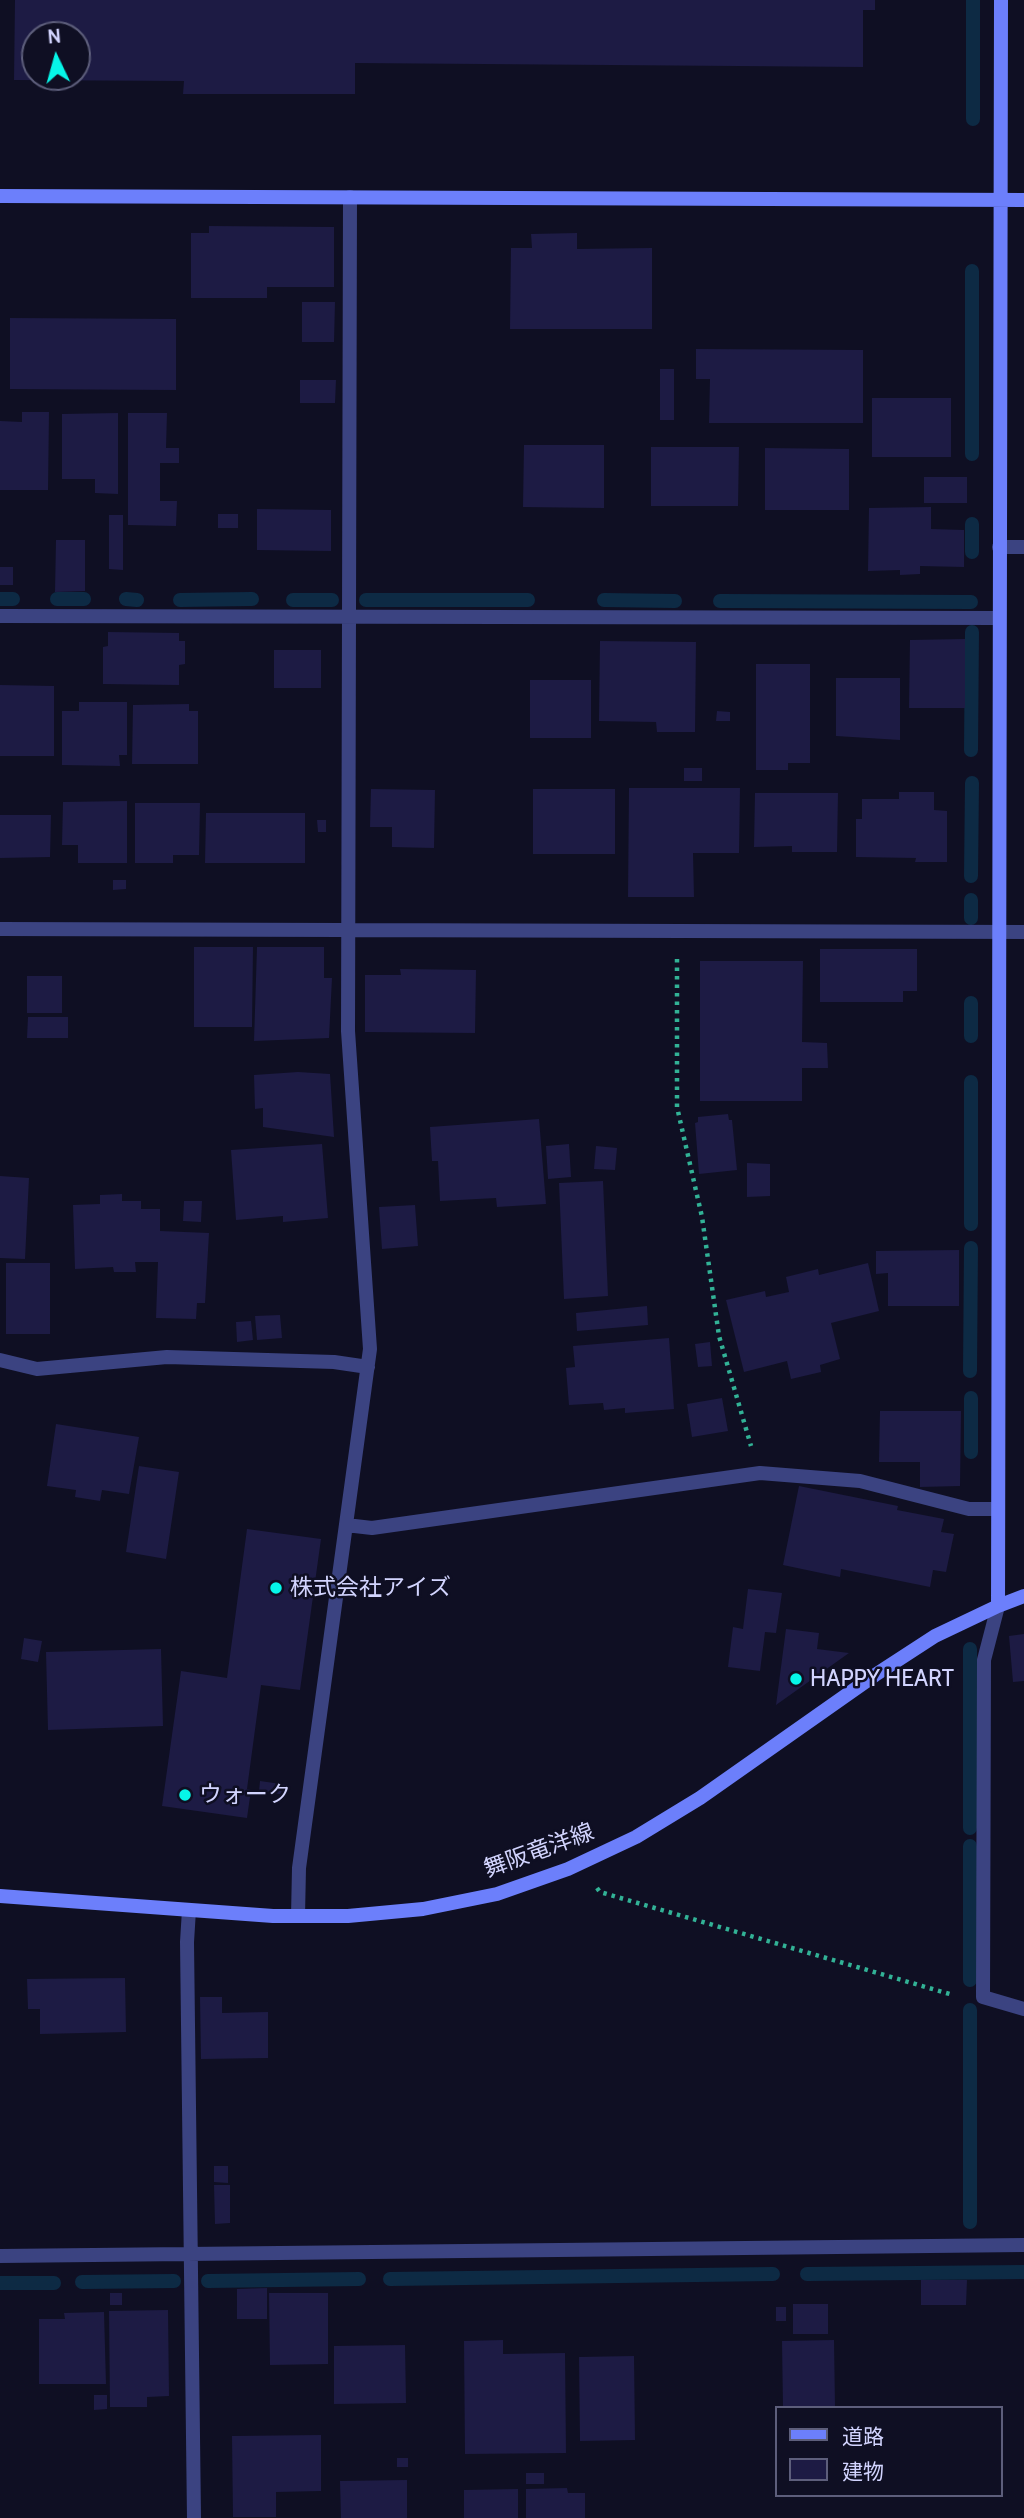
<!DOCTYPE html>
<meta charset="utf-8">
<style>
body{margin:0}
#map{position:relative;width:1024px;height:2518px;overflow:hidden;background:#0f0f23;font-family:Cabin,"Noto Sans JP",sans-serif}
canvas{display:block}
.legend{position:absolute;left:775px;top:2406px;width:228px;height:91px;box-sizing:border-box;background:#0f0f23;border:2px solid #5d5e7b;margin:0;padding:9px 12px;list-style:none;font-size:21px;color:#d2d4fe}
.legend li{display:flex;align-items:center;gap:14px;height:35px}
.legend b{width:35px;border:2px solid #5d5e7b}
.north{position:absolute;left:21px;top:21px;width:70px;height:70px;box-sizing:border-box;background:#0f0f23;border:2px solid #5d5e7b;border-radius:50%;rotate:355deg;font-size:19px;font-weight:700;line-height:28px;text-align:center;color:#d2d4fe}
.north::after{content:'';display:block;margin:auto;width:24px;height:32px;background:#06f6e8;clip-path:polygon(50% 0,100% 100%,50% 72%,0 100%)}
</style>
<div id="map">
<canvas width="1024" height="2518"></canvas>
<ul class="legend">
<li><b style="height:9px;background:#6c7ffb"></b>道路</li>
<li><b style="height:19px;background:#1d1b44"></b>建物</li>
</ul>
<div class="north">N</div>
</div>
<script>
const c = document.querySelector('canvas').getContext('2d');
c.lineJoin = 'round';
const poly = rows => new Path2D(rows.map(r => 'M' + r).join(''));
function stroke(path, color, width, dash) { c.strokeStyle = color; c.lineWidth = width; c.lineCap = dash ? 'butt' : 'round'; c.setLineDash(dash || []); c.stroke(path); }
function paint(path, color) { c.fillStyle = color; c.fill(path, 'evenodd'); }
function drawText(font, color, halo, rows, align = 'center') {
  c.font = font + ' Cabin,"Noto Sans JP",sans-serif'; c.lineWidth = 5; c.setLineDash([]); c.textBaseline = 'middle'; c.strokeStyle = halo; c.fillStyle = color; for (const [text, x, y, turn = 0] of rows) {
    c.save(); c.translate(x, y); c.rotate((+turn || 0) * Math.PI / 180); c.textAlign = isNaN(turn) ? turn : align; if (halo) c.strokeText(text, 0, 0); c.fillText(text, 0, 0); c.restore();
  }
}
stroke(poly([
 [973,119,973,0],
 [972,454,972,271],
 [972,552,972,524],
 [0,599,13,599],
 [57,599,84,599],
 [126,599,137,600],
 [180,600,252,599],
 [293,600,332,600],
 [366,600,528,600],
 [604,600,675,601],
 [720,601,971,602],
 [971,750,972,632],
 [971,876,972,783],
 [971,918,971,900],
 [971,1036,971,1003],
 [971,1224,971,1082],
 [970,1371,971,1248],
 [971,1452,971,1398],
 [970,1828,970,1649],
 [970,1980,970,1846],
 [970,2222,970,2010],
 [807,2274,1024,2272],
 [390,2279,773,2274],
 [208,2281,359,2279],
 [82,2282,174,2281],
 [0,2283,54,2283]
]), '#0d2a44', 14);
paint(poly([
 [15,0,875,0,875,10,863,10,863,67,355,63,355,94,183,94,184,81,14,80],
 [35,35,77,35,77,77,35,77],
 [209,226,334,227,334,287,267,287,267,298,191,298,191,233,209,233],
 [577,233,577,249,652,248,652,329,510,329,511,248,532,248,531,234],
 [302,302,335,302,334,342,302,342],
 [10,318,176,319,176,390,10,389],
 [696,349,863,350,863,423,709,423,710,379,696,379],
 [660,369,674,369,674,420,660,420],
 [300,380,336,380,335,403,300,403],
 [872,398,951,398,951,457,872,457],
 [22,412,49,412,48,490,0,490,0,421,22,422],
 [118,413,118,494,95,493,95,479,62,479,62,414],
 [128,413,167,413,166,448,179,448,179,463,160,463,160,501,177,501,176,526,128,525],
 [524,445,604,445,604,508,523,507],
 [651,447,739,447,738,506,651,506],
 [765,448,849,449,849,510,765,510],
 [924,477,967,477,967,503,924,503],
 [931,507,931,529,964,530,964,567,920,566,920,574,900,575,900,570,868,571,869,508],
 [257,509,331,510,331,551,257,550],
 [218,514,238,514,238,528,218,528],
 [109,515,123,515,123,570,109,569],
 [56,540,85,540,85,591,55,592],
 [0,567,13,567,13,585,0,585],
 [108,632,179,633,179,641,185,641,185,664,179,665,179,685,103,684,103,647,108,646],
 [965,639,965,708,909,708,910,640],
 [600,641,696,642,695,732,657,732,656,722,599,721],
 [274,650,321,650,321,688,274,688],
 [756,664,810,664,810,763,788,763,788,770,756,770],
 [836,678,900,678,900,740,836,736],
 [530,680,591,680,591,738,530,738],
 [0,685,54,686,54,756,0,756],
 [79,702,127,702,127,755,119,755,120,766,62,765,62,711,79,711],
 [189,704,189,711,198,711,198,764,132,764,133,705],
 [717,711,730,712,730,721,716,721],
 [684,768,702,768,702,781,684,781],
 [629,788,740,788,739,853,693,853,694,897,628,897],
 [371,789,435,790,434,848,392,847,392,827,370,827],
 [533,789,615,789,615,854,533,854],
 [899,792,934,792,934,810,947,811,947,862,915,862,916,858,856,857,856,819,862,819,862,799,899,799],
 [755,793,838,793,837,852,792,852,792,846,754,847],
 [127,801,127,863,78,863,78,845,62,845,63,802],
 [135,803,200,803,199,855,173,855,173,863,135,863],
 [206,813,305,813,305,863,205,863],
 [0,815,51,815,50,857,0,858],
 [317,820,326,820,326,832,318,832],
 [113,880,126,880,126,889,113,890],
 [194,947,253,947,252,1027,194,1027],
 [257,947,324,947,324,978,332,978,329,1038,254,1041],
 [820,949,917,949,917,991,903,991,903,1002,820,1002],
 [700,961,803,961,802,1042,827,1043,828,1068,802,1068,802,1101,700,1101],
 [400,969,476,970,475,1033,365,1032,365,975,401,975],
 [27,976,62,976,62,1013,27,1013],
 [28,1017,68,1017,68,1038,27,1038],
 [298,1072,330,1074,334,1137,263,1127,263,1108,255,1109,254,1075],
 [728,1114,729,1120,732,1120,737,1170,699,1174,695,1123,698,1122,698,1117],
 [539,1119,546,1204,497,1207,496,1198,440,1201,438,1161,432,1161,430,1127],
 [322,1144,328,1218,283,1222,283,1216,236,1220,231,1150],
 [569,1144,571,1177,548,1179,546,1146],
 [596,1146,617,1148,615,1170,594,1169],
 [747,1163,770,1164,770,1196,747,1197],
 [0,1176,29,1178,25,1259,0,1258],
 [603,1181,608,1296,564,1299,559,1183],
 [122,1194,122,1201,141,1201,141,1209,160,1209,160,1231,209,1233,205,1303,197,1303,196,1319,156,1318,158,1262,135,1262,136,1272,114,1272,113,1267,75,1269,73,1205,100,1204,100,1195],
 [184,1201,202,1201,201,1222,183,1221],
 [415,1205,418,1246,382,1249,379,1207],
 [959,1250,959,1306,888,1306,888,1273,876,1274,876,1251],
 [6,1263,50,1263,50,1334,6,1334],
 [868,1263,879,1311,831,1323,840,1359,820,1365,821,1372,791,1379,787,1361,744,1372,726,1300,765,1291,766,1297,789,1292,786,1277,818,1269,819,1275],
 [647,1306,648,1325,577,1331,576,1313],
 [280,1315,282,1338,257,1340,255,1316],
 [251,1321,253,1340,237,1342,236,1322],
 [669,1338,674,1409,625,1413,625,1408,604,1410,603,1403,569,1405,566,1368,575,1367,573,1346],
 [710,1342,712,1366,698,1367,695,1344],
 [722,1398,728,1431,692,1437,687,1404],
 [880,1411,961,1411,960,1486,920,1487,920,1462,879,1462],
 [56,1424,139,1437,129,1494,102,1490,100,1501,75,1497,76,1490,47,1486],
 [139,1466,179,1472,166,1559,126,1552],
 [799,1486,898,1506,897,1510,944,1519,941,1532,954,1534,946,1572,933,1570,930,1587,841,1569,840,1577,783,1565],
 [247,1529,321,1539,300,1690,261,1685,247,1789,251,1790,247,1818,162,1806,181,1671,227,1678],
 [748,1589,782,1593,776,1633,765,1632,760,1671,728,1667,733,1627,743,1629],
 [786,1629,819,1633,817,1649,849,1653,776,1705],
 [1024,1634,1024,1681,1013,1682,1009,1636],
 [24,1638,42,1641,38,1662,21,1659],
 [161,1649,163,1726,48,1730,46,1652],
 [260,1781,288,1785,286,1795,259,1791],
 [125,1978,126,2032,40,2034,40,2009,28,2009,27,1979],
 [200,1997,222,1997,222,2013,268,2012,268,2058,201,2059],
 [214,2166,228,2166,228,2183,214,2182],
 [214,2185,230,2185,230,2223,215,2224],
 [921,2280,967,2280,966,2305,921,2305],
 [267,2288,267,2319,237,2319,237,2289],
 [110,2293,122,2293,122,2305,110,2305],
 [269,2293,328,2293,328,2364,270,2365],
 [793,2304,828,2304,828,2334,793,2334],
 [776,2307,786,2307,786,2321,776,2321],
 [168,2310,169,2396,147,2397,147,2407,110,2407,109,2311],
 [104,2312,106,2384,39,2384,39,2319,65,2319,64,2313],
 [503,2340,503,2354,565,2353,566,2453,465,2454,464,2341],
 [834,2340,835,2407,783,2408,782,2341],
 [405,2345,406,2403,334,2404,334,2346],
 [634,2356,635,2440,580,2441,579,2357],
 [94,2395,107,2395,107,2409,94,2410],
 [321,2435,321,2491,276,2492,276,2517,233,2517,232,2436],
 [397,2458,408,2458,408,2467,397,2467],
 [526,2473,544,2473,544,2484,526,2484],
 [407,2480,407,2518,341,2518,340,2481],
 [567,2488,568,2493,585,2493,585,2518,526,2518,526,2489],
 [518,2489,518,2518,464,2518,464,2490]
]), '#1d1b44');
stroke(poly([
 [677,959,677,1107,702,1217,719,1336,751,1446],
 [597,1888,600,1892,953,1995]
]), '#32b296', 4.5, [3.5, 5]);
stroke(poly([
 [999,547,1024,547],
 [0,616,999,618],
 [0,929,1024,932],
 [0,1360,37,1369,167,1357,334,1362,368,1367],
 [346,1525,372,1528,760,1473,860,1481,969,1509,998,1509],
 [998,1606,984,1660,983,1997,1024,2009],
 [189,1910,187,1942,194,2518],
 [298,1916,299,1868,370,1349,348,1031,350,197],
 [0,2256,1024,2245]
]), '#3b4381', 14);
stroke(poly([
 [0,196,1024,200],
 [998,1606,1001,0],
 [0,1896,273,1916,348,1916,423,1909,497,1894,568,1869,636,1837,700,1798,875,1675,935,1636,998,1606,1024,1596]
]), '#6c7ffb', 14);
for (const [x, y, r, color] of [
 [276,1588,7,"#06f6e8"],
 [796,1679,7,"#06f6e8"],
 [185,1795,7,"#06f6e8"]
]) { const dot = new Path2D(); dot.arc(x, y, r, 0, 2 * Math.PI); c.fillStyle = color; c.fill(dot); stroke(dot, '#0f0f23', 2.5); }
drawText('23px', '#d2d4fe', '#0f0f23', [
 ["株式会社アイズ",290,1588],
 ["HAPPY HEART",810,1679],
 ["ウォーク",199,1795]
], 'left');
drawText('23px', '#d2d4fe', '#0f0f23', [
 ["舞阪竜洋線",539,1851,-20]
]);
</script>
